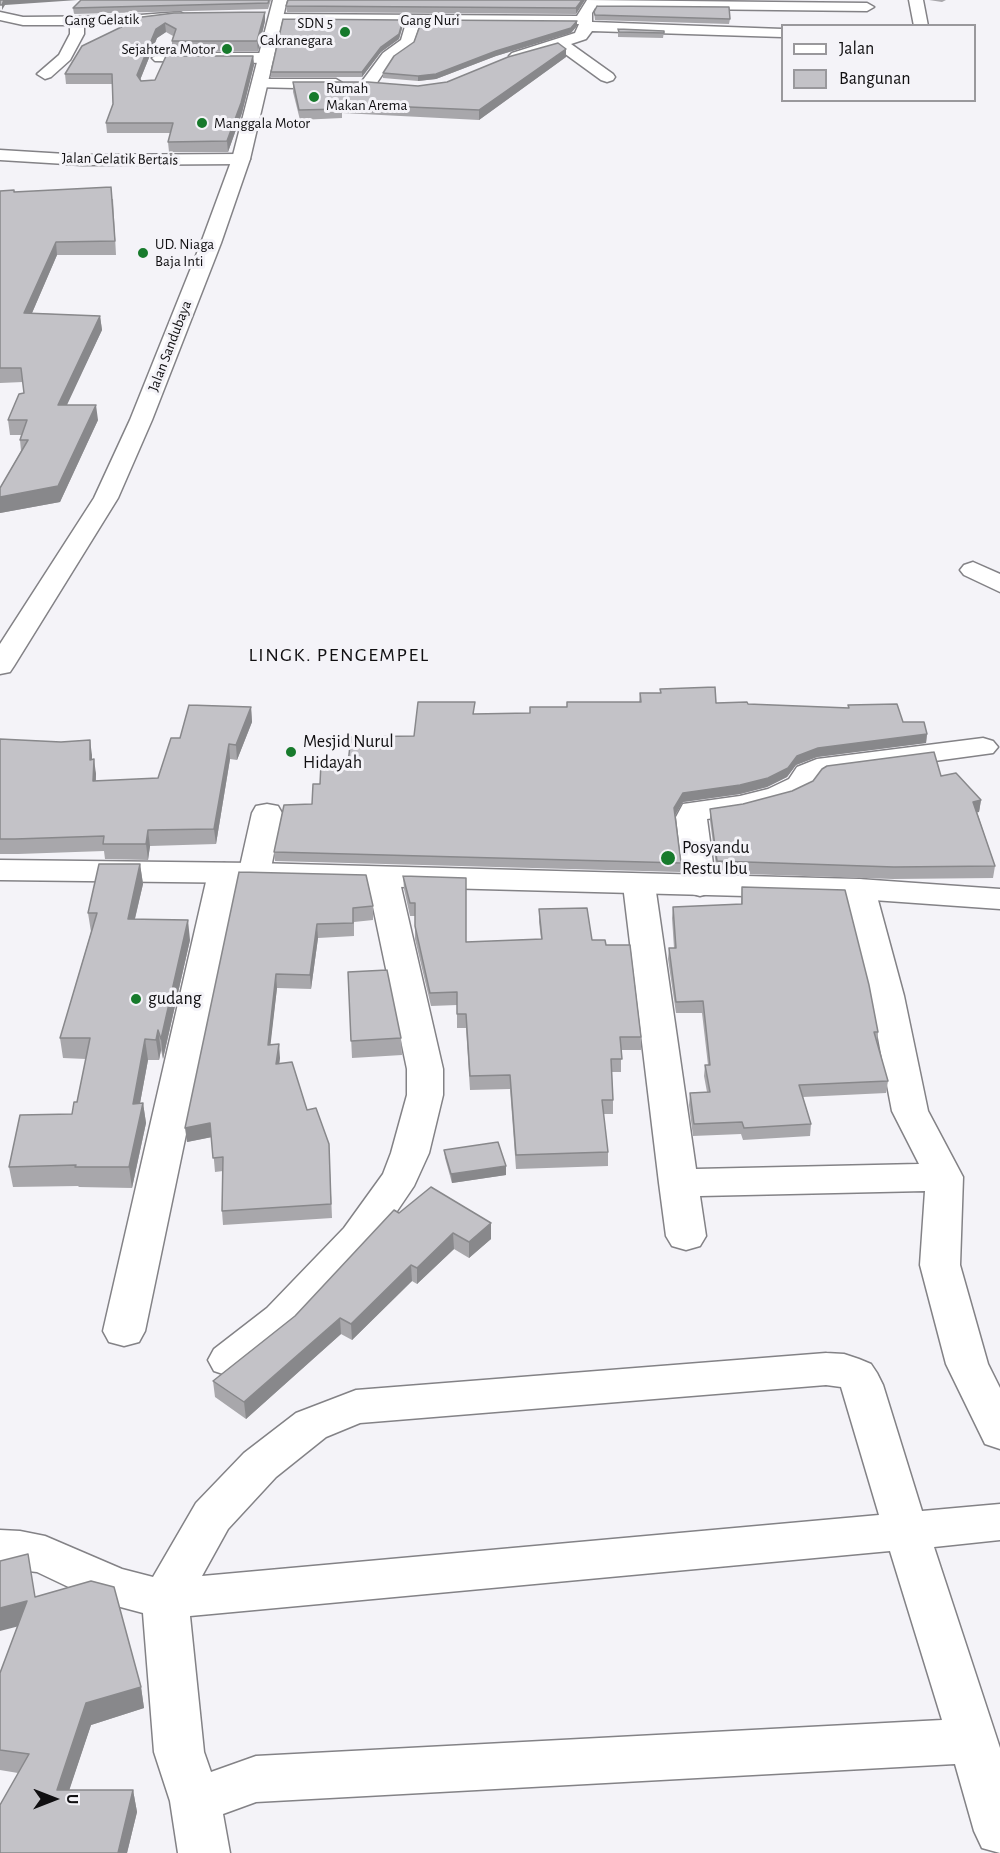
<!DOCTYPE html>
<style>
body{margin:0}
#map{position:relative;width:1000px;height:1853px;overflow:hidden;background:#f4f3f8;font-family:"Alegreya Sans",sans-serif}
canvas{display:block}
.legend{position:absolute;left:781px;top:24px;width:195px;height:78px;box-sizing:border-box;background:#f4f3f8;border:2px solid #99989c;margin:0;padding:8px 10px;list-style:none;font-size:18px;color:#100f11}
.legend li{display:flex;align-items:center;gap:12px;height:30px}
.legend b{width:30px;border:2px solid #99989c}
.north{position:absolute;left:24px;top:1769px;width:60px;height:60px;-webkit-text-stroke:4px #f4f3f8;paint-order:stroke;rotate:90deg;font-size:16px;font-weight:700;line-height:24px;text-align:center;color:#100f11}
.north::after{content:'';display:block;margin:auto;width:21px;height:27px;background:#100f11;clip-path:polygon(50% 0,100% 100%,50% 72%,0 100%)}
</style>
<div id="map">
<canvas width="1000" height="1853"></canvas>
<ul class="legend">
<li><b style="height:8px;background:#fff"></b>Jalan</li>
<li><b style="height:16px;background:#c3c2c7"></b>Bangunan</li>
</ul>
<div class="north">U</div>
</div>
<script>
const c = document.querySelector('canvas').getContext('2d');
c.lineJoin = 'round';
const poly = rows => new Path2D(rows.map(r => 'M' + r).join(''));
function stroke(path, color, width, dash) { c.strokeStyle = color; c.lineWidth = width; c.lineCap = dash ? 'butt' : 'round'; c.setLineDash(dash || []); c.stroke(path); }
function paint(path, color) { c.fillStyle = color; c.fill(path, 'evenodd'); }
function drawText(font, color, halo, rows, align = 'center') {
  c.font = font + ' "Alegreya Sans",sans-serif'; c.lineWidth = 6; c.setLineDash([]); c.textBaseline = 'middle'; c.strokeStyle = halo; c.fillStyle = color; for (const [text, x, y, turn = 0] of rows) {
    c.save(); c.translate(x, y); c.rotate((+turn || 0) * Math.PI / 180); c.textAlign = isNaN(turn) ? turn : align; if (halo) c.strokeText(text, 0, 0); c.fillText(text, 0, 0); c.restore();
  }
}
const minor = poly([
 [587,0,867,3,874,7,867,11,595,8,592,13,592,22,782,29,782,37,592,31,586,39,571,44,613,74,615,77,613,80,607,82,601,80,557,48,517,61,509,56,512,53,575,33,579,24,420,23,413,45,393,59,374,87,368,89,360,84,383,53,401,40,406,23,276,22,269,18,276,14,577,16,587,0],
 [909,0,923,0,928,26,914,26,909,0],
 [0,12,23,17,127,16,180,12,187,16,180,20,84,25,84,34,70,60,51,77,45,79,37,74,59,55,70,34,70,25,23,25,0,20,0,12],
 [160,53,266,53,274,58,266,63,155,61,152,58,160,53],
 [260,79,336,79,344,84,336,89,254,87,252,84,260,79],
 [0,150,82,155,241,154,247,155,250,159,247,163,241,164,82,165,0,160,0,150],
 [973,562,1000,574,1000,592,964,575,960,570,964,565,973,562],
 [983,738,993,741,998,747,993,753,825,776,819,779,811,791,790,801,742,814,707,819,716,886,711,893,700,896,689,893,684,886,676,817,683,804,740,796,768,789,789,779,797,767,817,759,983,738],
 [267,804,278,806,282,813,270,873,265,880,254,883,243,880,240,875,145,1331,139,1342,124,1346,109,1342,103,1331,208,873,213,866,224,863,235,866,239,871,252,813,256,806,267,804],
 [383,868,394,871,399,878,443,1069,443,1095,429,1153,414,1186,372,1248,295,1330,244,1371,229,1376,214,1371,208,1360,214,1349,267,1308,344,1228,383,1174,391,1153,407,1095,407,1069,367,878,372,871,383,868],
 [639,875,650,878,655,885,696,1169,919,1164,892,1111,870,996,843,889,848,882,859,879,870,882,875,889,904,996,928,1111,963,1177,960,1265,988,1364,1000,1388,1000,1449,985,1444,946,1364,920,1265,925,1191,700,1196,706,1236,700,1246,686,1250,672,1246,666,1236,659,1183,623,885,628,878,639,875],
 [826,1353,844,1354,859,1359,871,1364,877,1373,883,1385,922,1511,1000,1504,1000,1540,934,1547,1000,1748,1000,1853,982,1848,974,1831,955,1764,256,1802,223,1814,230,1853,178,1853,170,1801,154,1752,143,1613,98,1601,37,1572,0,1568,0,1530,20,1531,45,1536,122,1569,153,1577,196,1503,244,1453,296,1413,356,1390,826,1353],
 [826,1385,841,1387,879,1515,202,1576,228,1529,276,1477,326,1437,360,1423,826,1385],
 [890,1551,942,1720,256,1756,211,1772,204,1752,190,1616,890,1551]
]);
const tertiary = poly([
 [0,860,254,863,859,879,1000,889,1000,909,859,899,254,883,0,880,0,860]
]);
const trunk = poly([
 [273,0,287,0,250,159,221,243,152,420,118,498,14,666,10,672,0,674,0,644,94,498,130,420,201,243,232,159,273,0]
]);
stroke(minor, '#838286', 3);
stroke(tertiary, '#838286', 3);
stroke(trunk, '#838286', 3);
paint(minor, '#fff');
paint(tertiary, '#fff');
paint(trunk, '#fff');
paint(poly([
 [81,0,271,0,268,9,74,14,73,8],
 [585,0,576,14,287,12,286,6],
 [929,0,946,0,942,2],
 [265,12,265,21,258,51,172,51,172,41,173,36,166,32,157,38,140,80,141,81,155,80,253,56,254,65,242,113,228,152,169,152,168,142,171,133,107,133,106,123,113,104,112,84,66,84,65,74,142,17],
 [594,12,730,19,729,24,595,20],
 [577,21,577,26,571,33,496,56,436,79,418,81,383,78,383,73],
 [403,25,399,39,381,52,362,77,271,77,271,72],
 [618,29,664,31,663,38,618,37],
 [566,57,479,120,342,113,342,118,300,120,293,92,293,82,418,86,447,82],
 [0,191,113,199,116,255,57,255,32,313,100,316,102,330,66,405,98,420,60,502,0,513,0,488,21,451,20,440,21,435,10,435,8,420,24,393,23,382,0,383],
 [660,689,716,703,848,708,848,705,903,722,927,734,926,743,817,757,796,765,787,777,767,787,740,794,683,802,675,815,681,863,680,872,275,861,274,852,312,804,320,784,348,763,414,736,474,714,530,713,639,702,640,693,660,693],
 [251,707,252,722,237,760,230,759,216,844,150,846,148,860,105,859,104,851,18,854,0,854,0,739,92,755,92,760,96,774,96,781,158,778,180,738],
 [941,776,981,800,979,812,977,812,995,866,993,878,893,879,717,873,710,821,710,809],
 [140,864,143,884,135,919,190,940,163,1059,161,1050,159,1060,148,1060,140,1103,143,1103,146,1123,132,1188,79,1187,78,1186,13,1187,9,1167,72,1114,77,1102,86,1059,63,1058,60,1038,91,932,88,913],
 [239,872,373,906,373,920,354,922,354,936,318,938,311,989,277,988,270,1044,280,1058,279,1064,307,1110,329,1144,332,1218,223,1225,222,1211,223,1171,215,1172,212,1137,187,1142],
 [403,876,466,942,541,939,539,922,539,909,592,940,606,945,641,1037,641,1050,621,1050,621,1072,612,1072,613,1100,613,1114,603,1114,608,1152,608,1166,516,1169,510,1089,470,1090,466,1028,457,1028,457,1005,431,1006,415,939,415,916,410,916,404,889],
 [742,887,878,1032,877,1043,888,1081,886,1093,803,1097,811,1124,810,1136,743,1140,741,1134,693,1136,689,1105,690,1093,707,1092,704,1076,705,1065,708,1065,702,1013,676,1013,668,959,669,948,674,948,672,918,673,907,741,904],
 [348,972,401,1038,402,1055,352,1058],
 [444,1150,506,1166,506,1175,452,1183,445,1158],
 [399,1213,491,1223,491,1239,469,1258,454,1249,417,1284,412,1281,352,1340,341,1334,246,1419,215,1397,213,1381,295,1316],
 [36,1597,141,1687,144,1708,91,1725,69,1790,133,1790,137,1812,127,1853,18,1773,0,1770,0,1673]
]), '#a8a7ab');
paint(poly([
 [4,0,78,0,5,5,2,10,2,5],
 [582,0,585,0,576,14,576,8],
 [265,12,265,21,258,51,257,41],
 [403,20,403,25,399,39,381,52,362,77,362,72],
 [577,21,577,26,571,33,496,56,436,79,418,81,418,76,496,51],
 [165,23,166,32,157,38,138,85,137,75,156,29],
 [566,49,566,57,479,120,479,110],
 [253,56,254,65,242,113,228,152,227,141],
 [56,242,57,255,26,327,24,313],
 [100,316,102,330,60,420,58,405],
 [96,405,98,420,60,502,0,513,0,497],
 [251,707,252,722,237,760,236,745],
 [927,734,926,743,817,757,796,765,787,777,767,787,740,794,683,802,674,817,674,808,683,793,797,756,818,748],
 [90,740,92,755,92,775,90,760],
 [229,744,230,759,216,844,214,829],
 [94,759,96,774,95,797,93,781],
 [981,800,979,812,971,814,973,802],
 [148,830,150,846,148,860,146,844],
 [140,864,143,884,130,939,128,919],
 [188,920,190,940,163,1059,161,1039],
 [317,924,318,938,311,989,310,975],
 [276,974,277,988,269,1058,268,1045],
 [158,1030,161,1050,159,1060,156,1040],
 [145,1039,148,1060,136,1125,133,1104],
 [279,1044,280,1058,277,1078,276,1064],
 [143,1103,146,1123,132,1188,129,1167],
 [210,1123,212,1137,187,1142,185,1128],
 [506,1166,506,1175,452,1183,451,1174],
 [491,1223,491,1239,469,1258,469,1242],
 [453,1233,454,1249,417,1284,417,1268],
 [411,1265,412,1281,352,1340,351,1324],
 [340,1318,341,1334,246,1419,244,1402],
 [27,1601,31,1623,0,1631,0,1608],
 [141,1687,144,1708,91,1725,62,1812,57,1790,86,1703],
 [133,1790,137,1812,127,1853,118,1853]
]), '#88888b');
const building = poly([
 [0,0,4,0,2,5,0,5,0,0],
 [81,0,269,0,268,3,73,8,81,0],
 [288,0,582,0,576,8,286,6,288,0],
 [597,6,729,7,730,19,595,15,594,12,597,6],
 [265,12,257,41,172,41,176,29,165,23,156,29,137,75,141,81,155,80,166,56,253,56,241,103,227,141,168,142,173,123,106,123,113,104,112,74,65,74,82,46,142,17,174,13,265,12],
 [283,19,403,20,399,34,381,47,362,72,271,72,283,19],
 [422,20,577,21,571,28,496,51,436,74,418,76,383,73,394,56,414,42,422,20],
 [618,29,664,31,664,33,619,32,618,29],
 [558,43,566,49,479,110,340,104,342,109,299,110,293,82,368,82,418,86,447,82,508,57,558,43],
 [111,187,115,241,56,242,24,313,100,316,58,405,96,405,58,486,0,497,0,488,28,440,20,440,27,420,8,420,19,394,24,393,21,368,0,368,0,191,14,190,14,192,111,187],
 [715,687,716,703,747,702,748,704,849,708,848,705,897,704,903,722,924,722,927,734,818,748,797,756,788,768,768,778,740,785,683,793,674,808,681,863,274,852,284,805,312,804,313,784,320,784,321,763,348,763,351,737,414,736,418,702,475,702,473,714,530,713,530,707,567,707,567,702,641,702,640,693,661,693,660,689,715,687],
 [189,705,251,707,236,745,229,744,214,829,148,830,146,844,103,844,104,836,15,839,0,839,0,739,61,742,90,740,90,760,94,759,93,781,158,778,171,738,180,738,189,705],
 [934,752,941,776,956,773,981,800,973,802,995,866,894,867,717,861,710,809,743,804,792,791,813,781,822,769,827,766,934,752],
 [99,864,140,864,128,919,188,920,161,1039,158,1030,156,1040,145,1039,133,1104,143,1103,129,1167,75,1167,76,1165,9,1167,20,1115,72,1114,74,1102,77,1102,90,1038,60,1038,97,913,88,913,99,864],
 [239,872,366,875,373,906,353,908,353,923,317,924,310,975,276,974,268,1045,279,1044,276,1064,292,1062,307,1110,316,1108,329,1144,331,1204,222,1211,223,1157,213,1158,210,1123,185,1128,239,872],
 [403,876,466,878,466,942,542,939,539,909,587,908,592,940,605,940,606,945,630,945,641,1037,620,1037,622,1059,611,1059,613,1100,602,1100,608,1152,516,1155,510,1075,470,1076,466,1014,457,1014,457,992,430,993,415,926,415,903,410,903,403,876],
 [742,887,845,890,869,985,878,1032,874,1032,888,1081,799,1085,811,1124,744,1128,742,1122,694,1124,690,1093,710,1092,705,1065,710,1065,703,1001,676,1002,669,948,676,948,673,907,742,904,742,887],
 [387,970,401,1038,351,1041,348,972,387,970],
 [498,1142,506,1166,451,1174,444,1150,498,1142],
 [431,1187,491,1223,469,1242,453,1233,417,1268,411,1265,351,1324,340,1318,244,1402,213,1381,295,1316,394,1210,399,1213,431,1187],
 [28,1554,35,1597,91,1581,114,1587,141,1687,86,1703,57,1790,133,1790,118,1853,0,1853,0,1805,29,1754,0,1750,0,1673,27,1601,0,1608,0,1561,28,1554]
]);
paint(building, '#c3c2c7');
stroke(building, '#88888b', 1.5);
for (const [x, y, r, color] of [
 [345,32,6,"#177a2c"],
 [227,49,6,"#177a2c"],
 [314,97,6,"#177a2c"],
 [202,123,6,"#177a2c"],
 [143,253,6,"#177a2c"],
 [291,752,6,"#177a2c"],
 [668,858,8,"#177a2c"],
 [136,999,6,"#177a2c"]
]) { const dot = new Path2D(); dot.arc(x, y, r, 0, 2 * Math.PI); c.fillStyle = color; c.fill(dot); stroke(dot, '#f4f3f8', 2); }
drawText('15px', '#100f11', '#f4f3f8', [
 ["Gang Gelatik",102,20,-1],
 ["Gang Nuri",430,20],
 ["Jalan Gelatik Bertais",120,159,1],
 ["Jalan Sandubaya",170,346,-69]
]);
drawText('15px', '#100f11', '#f4f3f8', [
 ["SDN 5",333,23,"right"],
 ["Cakranegara",333,40,"right"],
 ["Sejahtera Motor",215,49,"right"],
 ["Rumah",326,88],
 ["Makan Arema",326,105],
 ["Manggala Motor",214,123],
 ["UD. Niaga",155,244],
 ["Baja Inti",155,261]
], 'left');
drawText('18px', '#100f11', '#f4f3f8', [
 ["Mesjid Nurul",303,742],
 ["Hidayah",303,763],
 ["Posyandu",682,848],
 ["Restu Ibu",682,869],
 ["gudang",148,999]
], 'left');
c.letterSpacing = '1.5px';
drawText('20px', '#100f11', '#f4f3f8', [
 ["LINGK. PENGEMPEL",339,655]
]);
c.letterSpacing = '0px';
</script>
